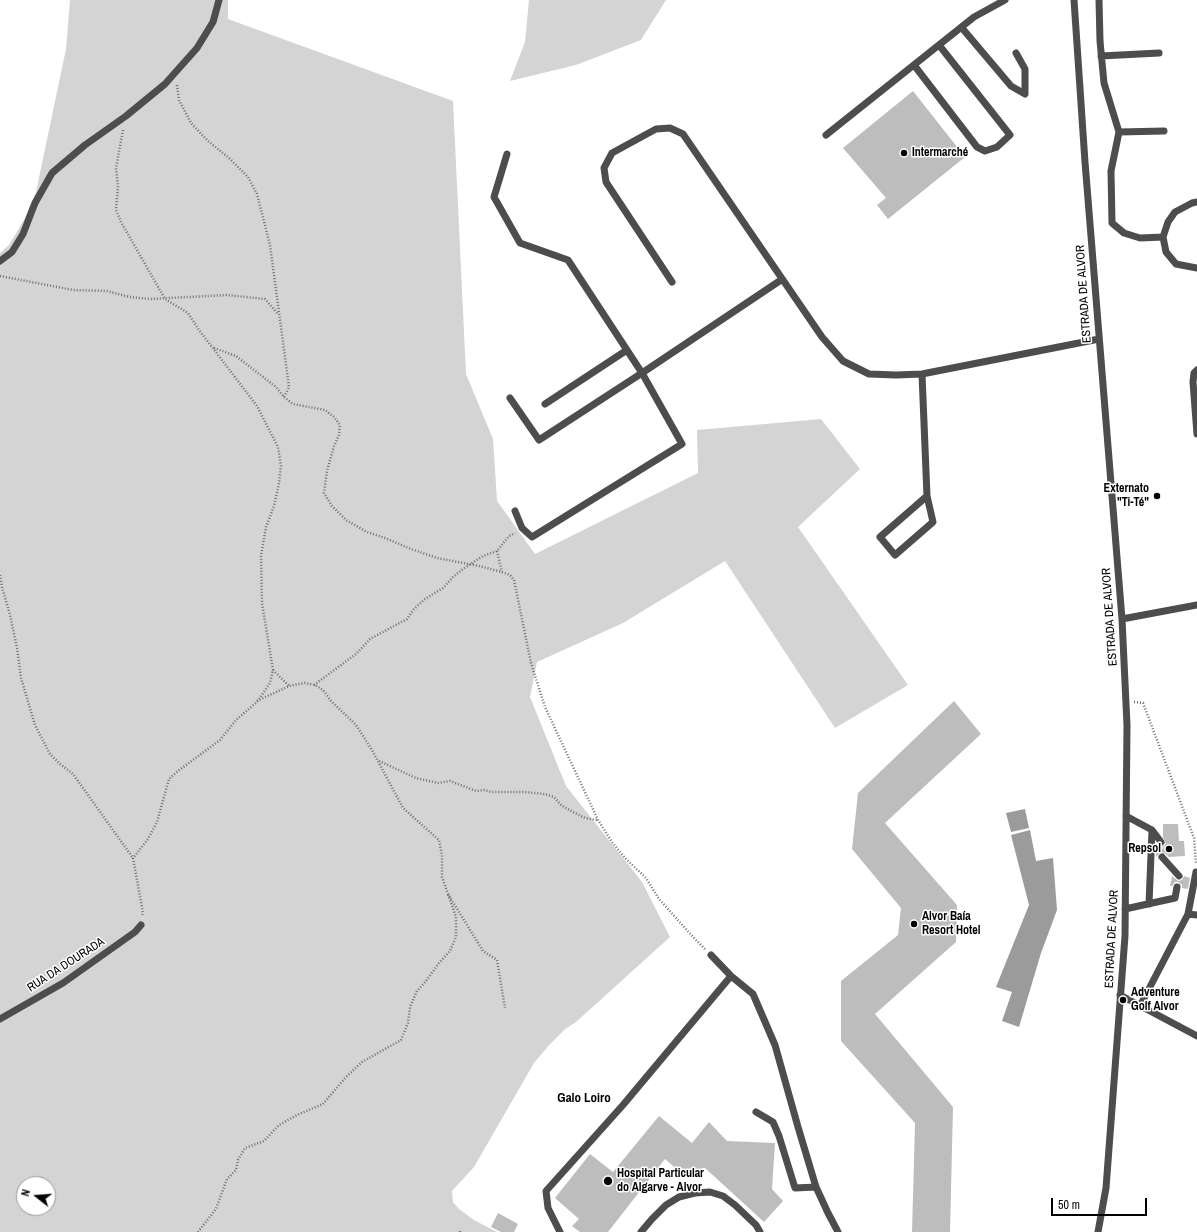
<!DOCTYPE html>
<meta charset="utf-8">
<style>
body{margin:0}
#map{position:relative;width:1197px;height:1232px;overflow:hidden;background:#fff;font-family:"Archivo Narrow",sans-serif}
canvas{display:block}
.north{position:absolute;left:16px;top:1176px;width:40px;height:40px;box-sizing:border-box;background:#fff;border:1px solid #999;border-radius:50%;rotate:287deg;font-size:11px;font-weight:700;line-height:16px;text-align:center;color:#000}
.north::after{content:'';display:block;margin:auto;width:14px;height:18px;background:#000;clip-path:polygon(50% 0,100% 100%,50% 72%,0 100%)}
.scale{position:absolute;left:1051px;top:1198px;width:96px;height:18px;box-sizing:border-box;border:2px solid #000;border-top:0;padding-left:5px;font-size:12px;line-height:14px;white-space:nowrap;color:#000;-webkit-text-stroke:3px #fff;paint-order:stroke}
</style>
<div id="map">
<canvas width="1197" height="1232"></canvas>
<div class="north">N</div>
<div class="scale">50 m</div>
</div>
<script>
const c = document.querySelector('canvas').getContext('2d');
c.lineJoin = 'round';
function paint(path, color) { c.fillStyle = color; c.fill(path, 'evenodd'); }
const poly = rows => new Path2D(rows.map(r => 'M' + r).join(''));
function stroke(path, color, width, dash) { c.strokeStyle = color; c.lineWidth = width; c.lineCap = dash ? 'butt' : 'round'; c.setLineDash(dash || []); c.stroke(path); }
function drawText(font, color, halo, rows, align = 'center') {
  c.font = font + ' "Archivo Narrow",sans-serif'; c.lineWidth = 3; c.setLineDash([]); c.textBaseline = 'middle'; c.strokeStyle = halo; c.fillStyle = color; for (const [text, x, y, turn = 0] of rows) {
    c.save(); c.translate(x, y); c.rotate((+turn || 0) * Math.PI / 180); c.textAlign = isNaN(turn) ? turn : align; if (halo) c.strokeText(text, 0, 0); c.fillText(text, 0, 0); c.restore();
  }
}
paint(poly([
 [70,0,228,0,228,19,453,101,466,374,493,439,497,501,535,554,698,473,697,430,821,419,860,469,798,527,908,685,835,728,725,561,623,623,537,662,530,697,566,786,642,882,670,937,576,1022,564,1030,550,1044,534,1063,474,1167,452,1191,453,1202,459,1209,474,1220,497,1232,0,1232,0,253,9,245,25,218,36,192,66,49],
 [24,1184,48,1184,48,1208,24,1208],
 [529,0,666,0,641,40,576,65,510,81,525,42]
]), '#d4d4d4');
paint(poly([
 [1025,809,1029,828,1011,832,1006,813],
 [1030,830,1036,861,1053,858,1057,910,1041,953,1019,1027,1002,1021,1012,992,996,987,1029,905,1011,835]
]), '#9b9b9b');
paint(poly([
 [913,91,965,157,888,219,877,205,886,198,843,148],
 [954,701,981,734,885,823,957,905,956,942,875,1014,953,1107,950,1232,912,1232,915,1123,841,1041,841,981,898,935,901,908,852,849,858,793],
 [1163,824,1178,824,1179,841,1184,841,1185,856,1169,857,1165,853,1161,852,1156,857,1156,844,1161,847,1166,844,1163,837],
 [1172,876,1178,881,1182,880,1184,876,1190,878,1188,889,1182,888,1182,885,1178,882,1175,882,1172,886,1170,886],
 [659,1116,692,1143,709,1122,727,1141,775,1143,772,1189,783,1201,764,1222,705,1168,681,1173,665,1159,608,1232,580,1232,572,1226,579,1219,555,1198,590,1154,613,1172],
 [498,1213,518,1224,514,1232,501,1232,491,1227]
]), '#bdbdbd');
stroke(poly([
 [1161,842,1162,857]
]), '#d9d9d9', 7, [7, 3.5]);
stroke(poly([
 [177,85,179,100,191,123,208,141,229,158,248,177,257,194,270,245,289,387,284,397],
 [123,130,116,168,118,186,116,210,121,222,165,299,188,313,199,330,257,406,278,447,281,466,279,483,274,506,266,527,261,556,262,603,273,670,270,683,257,702,236,720,220,740,178,771,169,779,157,822,148,839,133,858,143,913,142,916],
 [0,276,73,290,107,291,130,297,150,299,227,295,265,299,278,314],
 [214,348,236,356,276,387,284,397,293,404,325,410,334,417,340,425,339,435,334,446,327,471,324,493,332,506,346,520,367,532,385,538,411,549,437,558,479,566,502,572,510,575,514,580,531,663,545,707,598,820,612,842,625,858,646,878,659,899,694,938,705,949],
 [497,551,502,572],
 [0,575,2,587,10,615,17,648,21,678,35,725,50,754,60,764,73,774,133,858],
 [273,670,289,686],
 [314,685,356,654,370,639,407,619,414,609,425,599,443,588,453,577,463,569,483,556,497,551,509,536,515,533],
 [257,701,289,686,305,683,315,685,323,690,331,701,356,725,372,750,403,808,439,840,442,856,442,877,448,894,483,951,497,960,505,1008],
 [1134,702,1143,703,1194,838,1196,864],
 [379,761,416,778,438,783,450,781,476,791,484,790,491,792,525,792,545,794,554,797,561,805,573,812,585,818,597,820],
 [198,1232,216,1209,227,1179,236,1170,238,1160,245,1148,264,1141,279,1125,297,1115,323,1104,346,1077,362,1062,401,1040,408,1023,410,1007,417,991,426,981,439,963,450,951,456,937,456,917,448,894],
 [460,1232,461,1229]
]), '#6f6f6f', 2.5, [1, 2]);
stroke(poly([
 [1074,0,1085,162,1122,619,1127,725,1125,936,1106,1188,1098,1232],
 [1099,0,1100,41,1104,83,1119,132,1111,171,1112,223,1124,233,1140,238,1163,237,1166,252,1176,264,1197,268],
 [962,28,1011,86,1025,94,1025,69,1016,53],
 [1101,56,1159,53],
 [914,65,977,147,985,151,997,147,1010,135,939,45],
 [1119,132,1164,131],
 [826,135,974,17,1005,0],
 [507,154,494,197,520,243,568,260,642,373,781,280],
 [1163,237,1168,222,1175,212,1192,203,1197,202],
 [0,261,12,252,23,234,35,203,52,173,85,145,126,116,165,84,197,48,213,22,219,0],
 [672,282,606,182,604,168,612,153,656,129,670,128,683,134,822,337,843,361,869,374,896,375,922,374,1099,339],
 [1197,370,1194,373,1193,382,1197,434],
 [922,374,927,496,880,537,895,555,933,522,927,496],
 [510,398,539,440,642,373,682,444,532,537,522,528,515,511],
 [545,404,627,350],
 [1122,619,1197,605],
 [1126,816,1152,830,1149,904],
 [1152,830,1161,842],
 [1162,857,1179,876],
 [1125,909,1175,898,1177,887],
 [1188,914,1196,872],
 [711,955,731,976,753,994,775,1045,798,1127,816,1187],
 [1120,995,1197,1036],
 [1140,1006,1188,914,1197,915],
 [0,1019,63,983,135,932,141,925],
 [756,1112,773,1122,779,1136,795,1188,816,1187,828,1213,838,1232],
 [560,1232,548,1208,546,1191,623,1105,731,976],
 [641,1232,652,1219,666,1205,679,1197,695,1193,710,1192,723,1196,735,1205,756,1225,760,1232]
]), '#4d4d4d', 7);
for (const [x, y, r, color] of [
 [904,153,4,"#000"],
 [1157,496,4,"#000"],
 [1169,849,4,"#000"],
 [914,924,4,"#000"],
 [1123,1000,4,"#000"],
 [608,1181,5,"#000"]
]) { const dot = new Path2D(); dot.arc(x, y, r, 0, 2 * Math.PI); c.fillStyle = color; c.fill(dot); stroke(dot, '#fff', 1.5); }
drawText('bold 12px', '#000', '#fff', [
 ["Intermarché",912,153],
 ["Externato",1149,489,"right"],
 ["\"Ti-Té\"",1149,503,"right"],
 ["Repsol",1161,849,"right"],
 ["Alvor Baía",922,917],
 ["Resort Hotel",922,931],
 ["Adventure",1131,993],
 ["Golf Alvor",1131,1007],
 ["Hospital Particular",617,1174],
 ["do Algarve - Alvor",617,1188]
], 'left');
drawText('12px', '#000', '#fff', [
 ["ESTRADA DE ALVOR",1084,294,-94],
 ["ESTRADA DE ALVOR",1110,617,-94],
 ["ESTRADA DE ALVOR",1112,939,-87],
 ["RUA DA DOURADA",66,965,-33]
]);
drawText('bold 13px', '#000', '#fff', [
 ["Galo Loiro",584,1099]
]);
</script>
